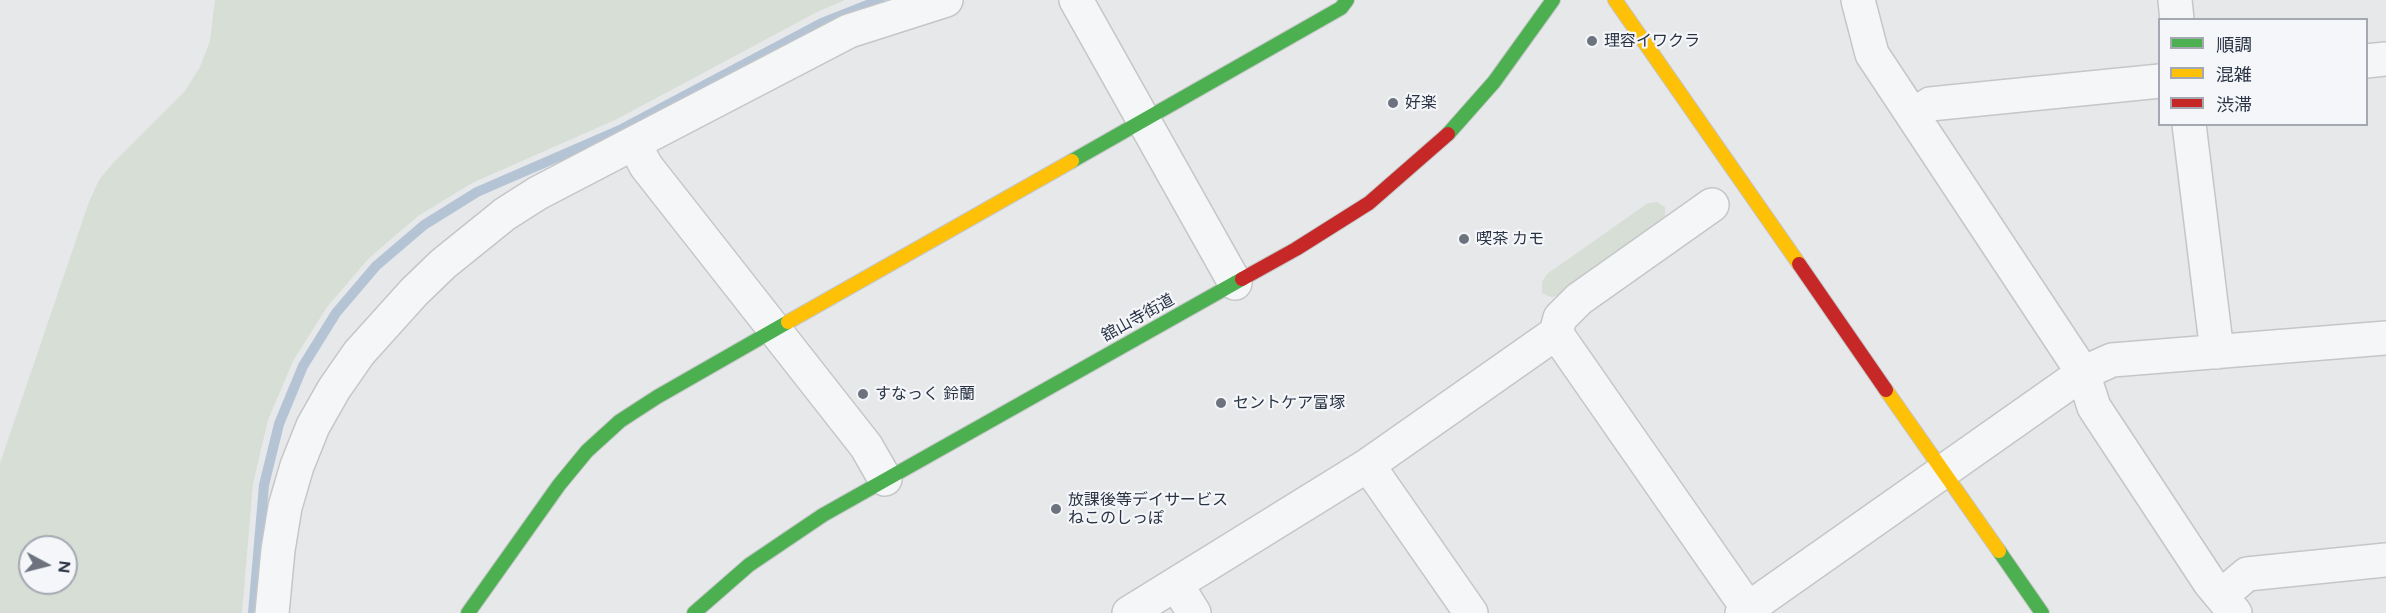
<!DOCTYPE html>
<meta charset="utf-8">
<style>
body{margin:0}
#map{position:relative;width:2386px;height:613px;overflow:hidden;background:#e6e8ea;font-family:Figtree,"Noto Sans JP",sans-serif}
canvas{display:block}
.legend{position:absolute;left:2158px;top:18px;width:210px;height:108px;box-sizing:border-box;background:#f4f6f9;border:2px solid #a4a8b1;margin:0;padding:8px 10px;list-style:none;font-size:18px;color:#2b3445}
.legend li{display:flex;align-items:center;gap:12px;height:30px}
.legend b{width:30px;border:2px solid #a4a8b1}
.north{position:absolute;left:18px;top:535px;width:60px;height:60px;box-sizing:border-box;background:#f4f6f9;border:2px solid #a4a8b1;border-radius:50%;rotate:97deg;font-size:16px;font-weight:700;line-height:24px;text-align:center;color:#2b3445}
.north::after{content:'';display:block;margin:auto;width:21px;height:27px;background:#6c737f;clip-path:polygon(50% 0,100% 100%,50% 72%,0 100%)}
</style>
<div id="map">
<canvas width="2386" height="613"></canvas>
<ul class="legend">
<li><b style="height:8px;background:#4caf50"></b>順調</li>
<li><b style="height:8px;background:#ffc107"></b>混雑</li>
<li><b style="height:8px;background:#c62828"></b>渋滞</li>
</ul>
<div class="north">N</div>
</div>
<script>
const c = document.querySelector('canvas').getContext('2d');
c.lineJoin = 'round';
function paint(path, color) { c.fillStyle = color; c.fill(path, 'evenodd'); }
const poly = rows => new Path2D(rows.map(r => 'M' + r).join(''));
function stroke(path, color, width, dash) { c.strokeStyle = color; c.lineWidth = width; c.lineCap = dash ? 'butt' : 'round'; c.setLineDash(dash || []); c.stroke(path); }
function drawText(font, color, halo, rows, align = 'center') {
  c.font = font + ' Figtree,"Noto Sans JP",sans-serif'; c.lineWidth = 4.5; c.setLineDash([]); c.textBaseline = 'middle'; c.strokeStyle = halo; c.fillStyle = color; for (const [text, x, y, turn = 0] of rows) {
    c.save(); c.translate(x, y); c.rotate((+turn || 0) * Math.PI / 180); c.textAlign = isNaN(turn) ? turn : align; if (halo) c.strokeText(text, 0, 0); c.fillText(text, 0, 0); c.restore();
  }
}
paint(poly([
 [215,0,845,0,817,12,617,119,472,183,418,216,369,258,327,307,293,361,268,420,253,483,242,613,0,613,0,463,89,202,99,180,114,162,185,91,200,67,210,41],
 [30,547,66,547,66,583,30,583],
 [1657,202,1665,207,1665,216,1660,225,1560,295,1551,297,1542,293,1542,282,1547,274,1648,203]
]), '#d6ded6');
stroke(poly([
 [253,613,264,485,279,424,303,366,336,313,376,266,424,225,477,192,622,129,822,23,880,0]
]), '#b4c4d5', 10);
const street = poly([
 [1076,0,1235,283],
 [1858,0,1872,54,2083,373,2094,407,2210,583,2235,613],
 [2175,0,2177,20],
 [2366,61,2386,59],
 [1913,115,1930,104,2160,81],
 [2189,124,2217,352],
 [635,145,646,166,866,446,885,479],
 [1556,333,1751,613],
 [1368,465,1471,613],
 [1176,584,1194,613],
 [2221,596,2247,574,2386,560],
 [272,613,278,550,285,507,297,466,313,426,334,389,359,353,414,292,443,264,505,214,538,193,849,31,946,0],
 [1129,613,1368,465,1556,333,1560,318,1579,299,1712,205],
 [1742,613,2083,373,2112,360,2386,338]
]);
const fast = poly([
 [1448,134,1494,82,1553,0],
 [1072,161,1341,8,1347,0],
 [1999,551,2042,613],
 [468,613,559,485,587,451,620,421,657,397,788,322],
 [694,613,749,565,823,515,1242,279]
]);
const slow = poly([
 [1615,0,1799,264],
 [788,322,1072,161],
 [1886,390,1999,551]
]);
const jam = poly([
 [1799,264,1886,390],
 [1242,279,1296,249,1369,203,1448,134]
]);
stroke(street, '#c4c6c8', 36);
stroke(fast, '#c4c6c8', 16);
stroke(slow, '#c4c6c8', 16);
stroke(jam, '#c4c6c8', 16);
stroke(street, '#f5f6f7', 33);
stroke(fast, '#4caf50', 14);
stroke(slow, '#ffc107', 14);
stroke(jam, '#c62828', 14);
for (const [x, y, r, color] of [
 [1592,41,6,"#6c737f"],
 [1393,103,6,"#6c737f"],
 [1464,239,6,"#6c737f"],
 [863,394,6,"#6c737f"],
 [1221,403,6,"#6c737f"],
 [1056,509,6,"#6c737f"]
]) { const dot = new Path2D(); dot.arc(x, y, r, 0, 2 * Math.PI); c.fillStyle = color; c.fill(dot); stroke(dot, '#f4f6f9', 2); }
drawText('16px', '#2b3445', '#f4f6f9', [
 ["理容イワクラ",1604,41],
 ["好楽",1405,103],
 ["喫茶 カモ",1476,239],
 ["すなっく 鈴蘭",875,394],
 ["セントケア富塚",1233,403],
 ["放課後等デイサービス",1068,500],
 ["ねこのしっぽ",1068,518]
], 'left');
drawText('16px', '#2b3445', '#f4f6f9', [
 ["舘山寺街道",1138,318,-29]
]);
</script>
